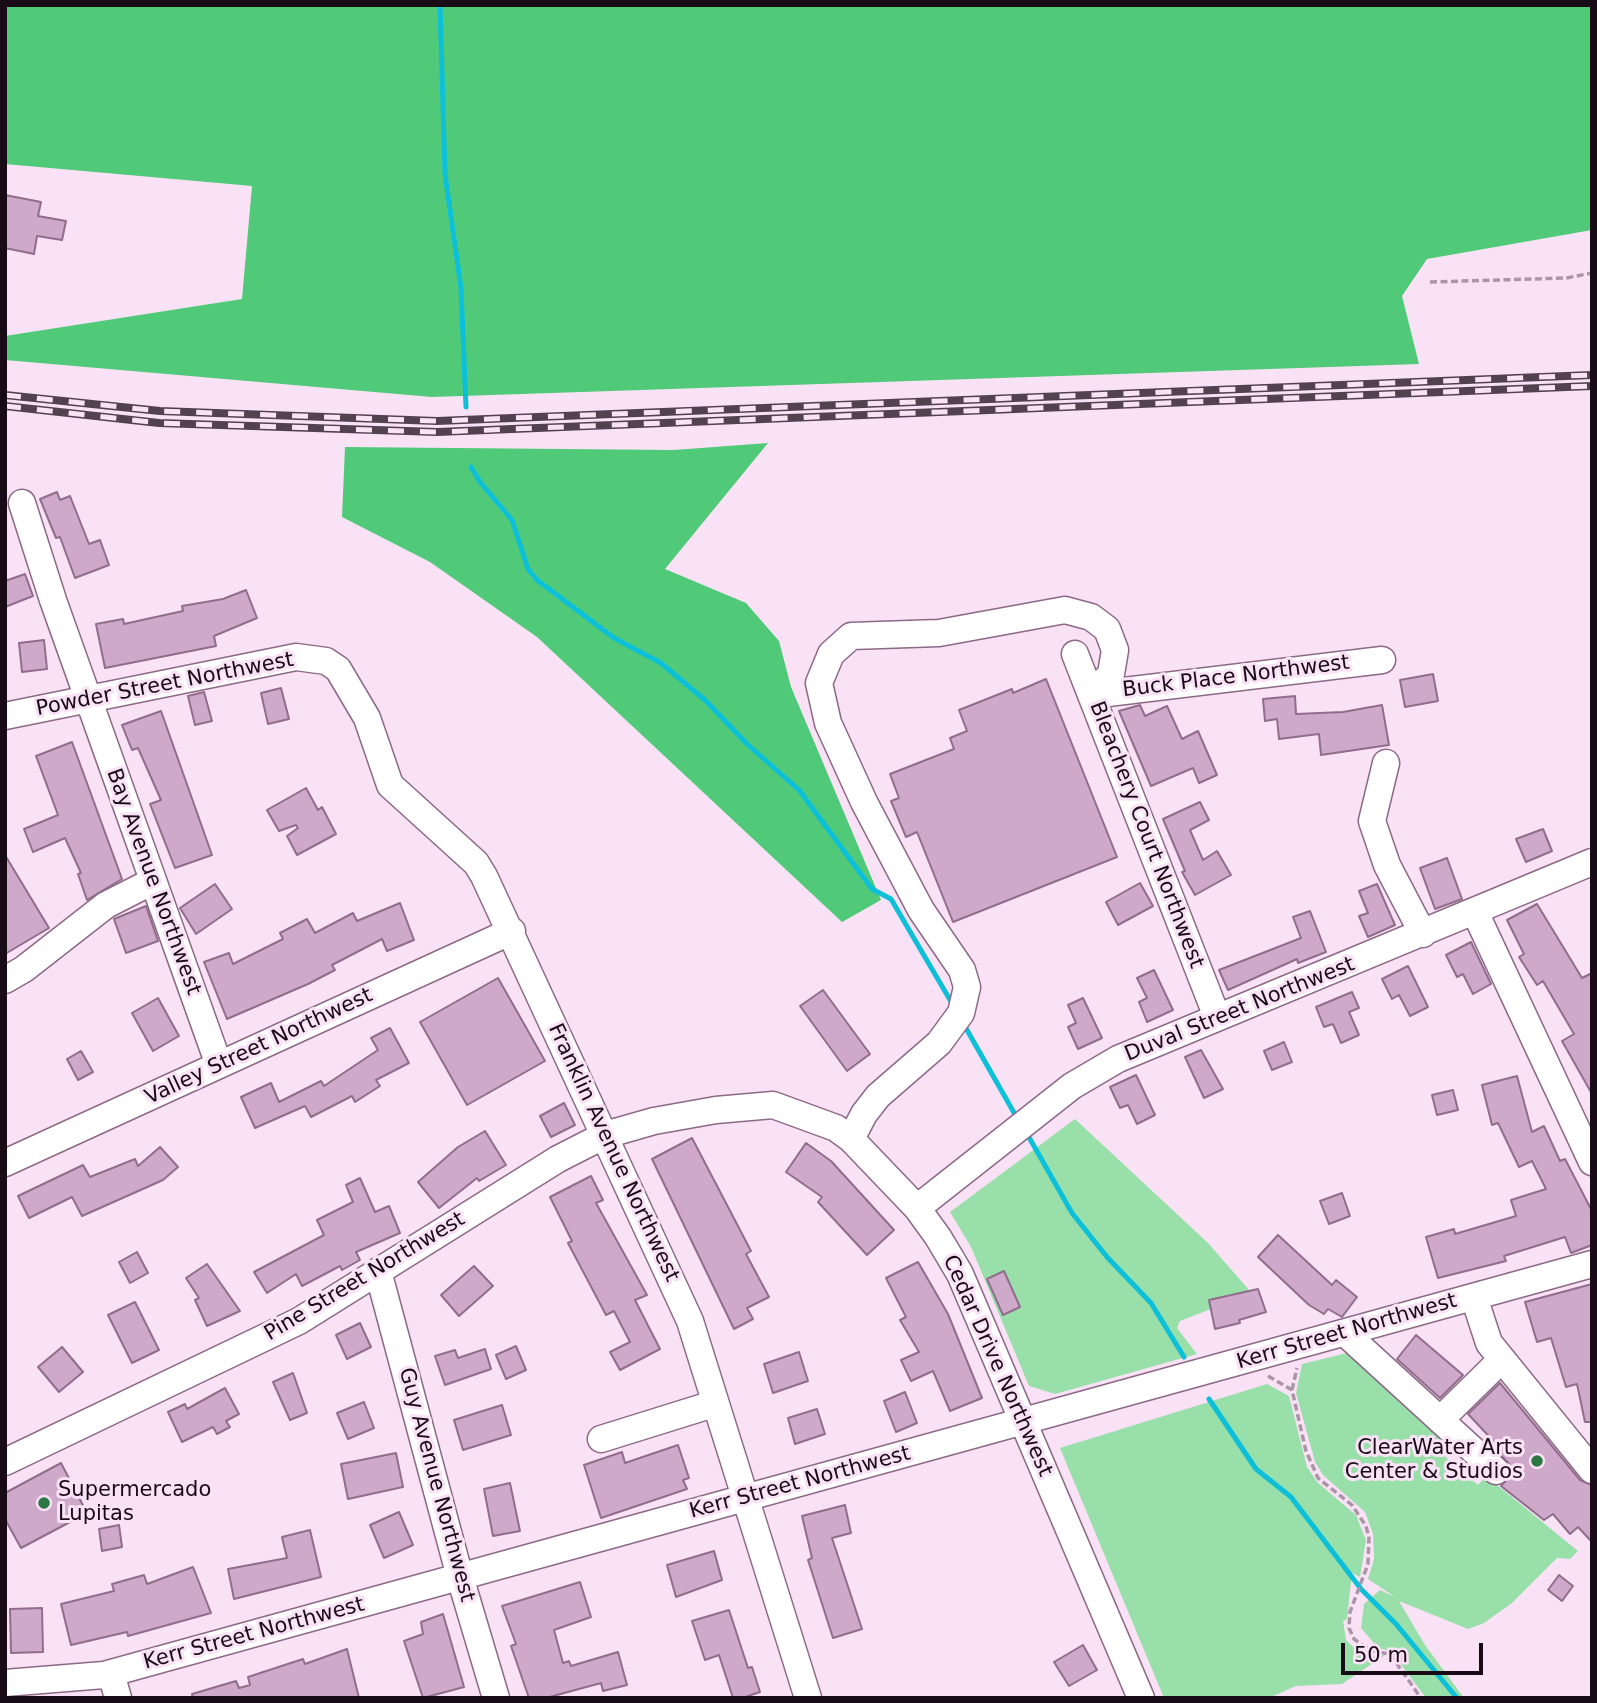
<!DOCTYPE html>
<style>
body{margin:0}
#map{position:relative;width:1597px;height:1703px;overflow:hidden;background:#fae2f6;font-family:"DejaVu Sans",sans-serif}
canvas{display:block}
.frame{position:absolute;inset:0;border:7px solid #180b16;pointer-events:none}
.scale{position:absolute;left:1341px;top:1643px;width:142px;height:32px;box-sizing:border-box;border:4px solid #180b16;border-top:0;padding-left:9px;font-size:21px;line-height:24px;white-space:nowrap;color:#180b16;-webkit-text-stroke:5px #fae2f6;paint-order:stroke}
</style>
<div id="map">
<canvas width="1597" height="1703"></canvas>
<div class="frame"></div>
<div class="scale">50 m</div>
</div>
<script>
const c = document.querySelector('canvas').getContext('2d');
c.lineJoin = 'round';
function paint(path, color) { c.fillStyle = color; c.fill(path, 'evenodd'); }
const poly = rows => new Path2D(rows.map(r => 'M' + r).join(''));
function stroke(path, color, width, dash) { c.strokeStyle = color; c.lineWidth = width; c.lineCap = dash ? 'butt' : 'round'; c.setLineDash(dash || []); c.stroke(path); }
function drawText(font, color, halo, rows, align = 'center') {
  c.font = font + ' "DejaVu Sans",sans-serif'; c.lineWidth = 6; c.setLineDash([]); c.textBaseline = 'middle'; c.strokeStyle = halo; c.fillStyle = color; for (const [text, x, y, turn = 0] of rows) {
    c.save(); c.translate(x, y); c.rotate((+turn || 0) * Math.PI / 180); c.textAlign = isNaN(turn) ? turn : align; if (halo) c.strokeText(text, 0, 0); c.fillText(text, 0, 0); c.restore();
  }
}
paint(poly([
 [1075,1119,1208,1243,1250,1291,1210,1300,1211,1309,1180,1321,1177,1328,1197,1354,1055,1394,1029,1386,971,1247,950,1212],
 [1351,1352,1444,1434,1434,1447,1478,1485,1486,1476,1578,1551,1570,1559,1557,1558,1512,1603,1484,1623,1468,1629,1399,1601,1425,1645,1464,1698,1426,1698,1391,1651,1378,1648,1361,1628,1364,1604,1380,1590,1395,1597,1368,1579,1374,1559,1373,1534,1365,1512,1323,1475,1315,1462,1296,1393,1302,1364],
 [1267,1384,1289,1396,1307,1467,1318,1483,1356,1515,1366,1540,1360,1577,1352,1573,1347,1619,1343,1621,1346,1640,1363,1656,1385,1655,1342,1684,1296,1686,1269,1698,1164,1698,1060,1448]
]), '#99dfaa');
paint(poly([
 [5,5,1592,5,1592,230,1427,259,1402,296,1419,364,432,397,5,360,5,336,242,299,252,186,5,164],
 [768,443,665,569,746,603,779,641,791,687,881,900,842,922,537,637,430,562,342,517,345,447,674,450]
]), '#50ca79');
stroke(poly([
 [440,5,445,174,461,288,466,407],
 [471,467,480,482,512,520,528,569,537,580,614,638,661,663,706,701,747,744,799,790,872,889,891,899,953,1005],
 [963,1023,1017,1118],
 [1026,1132,1072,1213,1107,1257,1151,1303,1184,1357],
 [1209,1399,1256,1469,1291,1497,1361,1589,1396,1624,1457,1698]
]), '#0dc0da', 5);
const building = poly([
 [5,195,41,202,38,216,66,221,62,240,37,236,34,254,5,248,5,195],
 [57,492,60,500,70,496,89,544,100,540,109,565,75,578,60,537,56,538,40,499,57,492],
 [25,574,33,596,5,607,5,581,25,574],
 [246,590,257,618,214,636,216,646,105,668,96,624,123,619,124,624,183,611,182,606,223,599,246,590],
 [44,640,47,669,22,672,19,643,44,640],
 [1433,674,1438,701,1405,707,1400,680,1433,674],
 [1046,679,1117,857,953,922,917,832,906,837,891,801,899,798,890,774,954,749,950,738,967,731,959,710,1012,689,1013,693,1046,679],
 [281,688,289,719,268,724,261,693,281,688],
 [204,692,212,721,195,725,188,696,204,692],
 [1295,696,1296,714,1343,712,1382,705,1389,745,1321,755,1319,734,1279,739,1277,719,1265,721,1263,699,1295,696],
 [1140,705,1145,716,1167,706,1182,739,1198,731,1217,775,1199,783,1193,768,1151,786,1119,711,1140,705],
 [161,711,212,855,175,868,150,804,161,800,138,748,132,750,122,725,161,711],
 [72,742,122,879,87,900,78,874,81,873,65,838,33,852,24,829,58,815,36,756,72,742],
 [306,788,318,810,322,807,336,834,297,855,287,836,298,828,296,825,279,831,267,810,306,788],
 [1200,802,1209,820,1190,830,1203,860,1217,851,1231,875,1195,895,1182,872,1185,871,1163,819,1200,802],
 [1543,829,1552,851,1526,862,1516,839,1543,829],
 [5,855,49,928,5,954,5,855],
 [1447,858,1462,899,1435,909,1420,868,1447,858],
 [1140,883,1153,906,1118,925,1106,902,1140,883],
 [215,884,232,909,196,934,180,908,215,884],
 [1377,884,1395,925,1368,937,1359,916,1368,913,1359,891,1377,884],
 [400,903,414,940,387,951,382,939,332,965,335,970,308,984,227,1019,204,962,229,953,233,964,283,939,280,933,307,919,315,933,353,913,357,921,400,903],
 [1537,904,1582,978,1592,973,1592,1094,1562,1041,1574,1034,1543,981,1537,985,1519,957,1524,954,1507,920,1537,904],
 [146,906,158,941,126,953,114,919,146,906],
 [1310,911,1326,952,1298,963,1297,959,1228,990,1219,970,1301,938,1293,917,1310,911],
 [1471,942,1491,984,1473,994,1463,974,1457,977,1446,955,1471,942],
 [1408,966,1428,1007,1410,1016,1399,995,1392,999,1382,979,1408,966],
 [1154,970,1173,1010,1147,1022,1139,1002,1147,998,1137,978,1154,970],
 [498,978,545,1061,467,1105,420,1022,498,978],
 [823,990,870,1054,847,1071,800,1006,823,990],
 [1352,992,1359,1008,1349,1012,1359,1035,1341,1043,1333,1024,1324,1027,1316,1007,1352,992],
 [158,998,179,1036,153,1051,132,1013,158,998],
 [1083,998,1102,1038,1078,1049,1068,1027,1076,1023,1068,1005,1083,998],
 [390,1028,409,1063,376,1080,380,1086,355,1102,352,1096,311,1117,305,1106,255,1128,241,1097,271,1083,279,1102,321,1081,324,1086,378,1050,371,1038,390,1028],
 [1284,1042,1292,1062,1272,1070,1264,1051,1284,1042],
 [1201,1050,1223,1089,1204,1098,1185,1057,1201,1050],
 [81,1051,93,1072,78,1080,67,1059,81,1051],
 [1136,1075,1155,1115,1137,1124,1128,1105,1120,1108,1110,1087,1136,1075],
 [1517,1076,1532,1132,1544,1126,1560,1161,1565,1159,1592,1211,1592,1245,1571,1253,1565,1237,1504,1256,1506,1261,1438,1278,1426,1237,1454,1229,1455,1234,1516,1216,1511,1200,1546,1189,1532,1161,1519,1167,1498,1123,1492,1125,1482,1085,1517,1076],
 [1453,1090,1458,1110,1437,1115,1432,1095,1453,1090],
 [564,1103,575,1125,551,1137,540,1116,564,1103],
 [485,1131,506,1165,479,1181,477,1178,439,1208,418,1182,458,1147,485,1131],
 [692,1138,751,1251,746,1254,769,1297,747,1308,753,1319,734,1329,652,1159,692,1138],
 [806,1143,831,1161,894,1230,867,1255,818,1202,822,1197,786,1172,806,1143],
 [160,1147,178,1167,163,1180,82,1216,72,1197,29,1218,18,1196,83,1165,90,1177,135,1159,138,1166,160,1147],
 [591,1176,603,1200,596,1203,647,1295,635,1300,660,1349,620,1370,610,1352,630,1342,614,1311,606,1315,568,1243,572,1241,550,1197,591,1176],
 [360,1178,375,1212,389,1206,400,1233,356,1252,360,1260,342,1270,340,1266,302,1286,296,1274,267,1293,254,1272,324,1235,317,1220,353,1202,346,1185,360,1178],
 [1342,1193,1350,1216,1329,1224,1320,1201,1342,1193],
 [1278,1235,1332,1285,1336,1280,1357,1297,1342,1317,1328,1309,1324,1314,1309,1305,1258,1257,1278,1235],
 [137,1252,148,1273,130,1283,119,1262,137,1252],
 [918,1262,948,1314,982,1398,950,1411,933,1371,911,1381,901,1360,919,1352,900,1320,906,1317,886,1278,918,1262],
 [207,1264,240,1311,207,1326,195,1300,199,1298,186,1278,207,1264],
 [474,1266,493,1286,459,1316,441,1295,474,1266],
 [1004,1271,1020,1307,1003,1315,987,1279,1004,1271],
 [1592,1284,1592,1422,1585,1422,1577,1384,1566,1387,1551,1338,1537,1342,1525,1302,1592,1284],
 [1258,1289,1266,1312,1239,1320,1240,1323,1215,1329,1209,1300,1258,1289],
 [135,1302,159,1350,132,1363,108,1315,135,1302],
 [360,1323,371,1347,347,1359,336,1335,360,1323],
 [1416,1335,1463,1375,1440,1398,1397,1359,1416,1335],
 [516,1346,526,1370,506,1379,496,1355,516,1346],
 [62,1347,83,1372,59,1392,38,1367,62,1347],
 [485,1349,491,1369,445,1385,435,1356,455,1350,458,1358,485,1349],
 [799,1352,808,1381,773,1393,764,1364,799,1352],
 [293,1373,307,1413,290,1420,273,1382,293,1373],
 [1500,1383,1580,1480,1592,1485,1592,1542,1578,1527,1570,1534,1553,1514,1544,1520,1501,1486,1511,1475,1511,1466,1495,1449,1499,1447,1468,1414,1500,1383],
 [225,1388,239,1414,226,1421,230,1427,217,1434,213,1427,182,1442,168,1412,185,1404,187,1409,225,1388],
 [905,1392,917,1423,896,1432,884,1401,905,1392],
 [364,1402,374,1428,348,1439,337,1413,364,1402],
 [502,1405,511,1435,463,1450,454,1420,502,1405],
 [817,1409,825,1434,795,1444,788,1418,817,1409],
 [678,1445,689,1478,683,1480,687,1489,601,1518,584,1465,622,1452,625,1463,678,1445],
 [396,1453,403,1487,348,1499,341,1464,396,1453],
 [61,1463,87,1513,21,1548,5,1519,5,1493,61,1463],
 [510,1483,520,1531,493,1536,484,1489,510,1483],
 [845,1505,851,1533,832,1538,862,1629,833,1638,808,1560,812,1558,802,1516,845,1505],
 [399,1512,413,1545,384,1558,370,1525,399,1512],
 [119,1525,122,1547,102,1551,99,1529,119,1525],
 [310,1530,321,1577,234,1599,228,1569,287,1558,282,1537,310,1530],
 [714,1551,722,1580,676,1597,667,1565,714,1551],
 [193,1567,211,1613,128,1636,127,1632,71,1645,61,1604,114,1591,112,1584,144,1575,147,1584,193,1567],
 [1559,1575,1573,1586,1562,1601,1548,1590,1559,1575],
 [580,1582,591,1617,554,1630,563,1663,569,1661,571,1666,618,1652,627,1685,603,1691,601,1683,546,1698,529,1698,511,1646,516,1644,502,1606,580,1582],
 [42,1608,43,1652,11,1653,10,1609,42,1608],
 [729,1610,748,1668,752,1667,760,1692,742,1698,733,1698,719,1655,705,1660,692,1621,729,1610],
 [443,1614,464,1687,423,1698,404,1641,423,1634,421,1622,443,1614],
 [1083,1645,1097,1670,1069,1686,1054,1662,1083,1645],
 [347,1649,359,1698,193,1698,192,1694,236,1681,239,1688,250,1685,248,1677,303,1659,305,1664,347,1649]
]);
paint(building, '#cfa9c9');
stroke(building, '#916d8c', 2);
const minor = poly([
 [22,503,53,600,219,1065],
 [1075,654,1217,1017],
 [1091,695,1382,660],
 [5,716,296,657,326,661,338,669,367,718,390,785,476,863,484,876,690,1321,808,1698],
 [1386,763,1372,821,1387,865,1423,934],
 [1475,912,1592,1162],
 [5,980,24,969,106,905,153,881],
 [851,1139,864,1114,878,1096,939,1043,961,1013,967,987,962,970,921,910,864,802,828,723,819,683,831,654,851,636,939,633,1065,610,1091,617,1107,629,1115,650,1111,674,1091,695],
 [5,1163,512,931],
 [917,1208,1072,1086,1118,1059,1592,862],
 [378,1271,460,1577,496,1698],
 [1474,1297,1489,1343,1592,1470],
 [1345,1333,1496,1471],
 [1440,1420,1501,1360],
 [601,1439,707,1406],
 [5,1462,299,1321,558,1159,605,1135,654,1121,716,1110,773,1105,836,1128,851,1139,917,1208,938,1237,960,1274,1141,1698],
 [111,1673,118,1698],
 [5,1683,104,1675,1592,1264]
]);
stroke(minor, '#8c6986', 29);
stroke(poly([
 [1430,282,1566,278,1592,273],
 [1268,1376,1292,1390,1306,1451,1318,1478,1352,1505,1366,1526,1369,1538,1368,1564,1350,1612,1349,1628,1354,1639,1371,1651,1390,1654,1421,1698],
 [1292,1390,1297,1368]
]), '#aa96a6', 3.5, [7, 3.5]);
stroke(minor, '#fff', 26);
const rail = poly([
 [5,395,160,411,437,421,1592,375],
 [5,406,159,423,437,432,1592,386]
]);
stroke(rail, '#52424f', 8);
stroke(rail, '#fae2f6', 5, [16]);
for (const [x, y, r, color] of [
 [1537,1461,7,"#2c7745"],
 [44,1503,7,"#2c7745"]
]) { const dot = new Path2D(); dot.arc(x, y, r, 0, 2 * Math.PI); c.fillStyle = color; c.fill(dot); stroke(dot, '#fae2f6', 2.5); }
drawText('21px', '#180b16', '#fae2f6', [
 ["Buck Place Northwest",1236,677,-7],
 ["Powder Street Northwest",165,685,-11],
 ["Bleachery Court Northwest",1146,835,69],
 ["Bay Avenue Northwest",153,882,70],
 ["Duval Street Northwest",1240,1010,-22],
 ["Valley Street Northwest",259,1047,-25],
 ["Franklin Avenue Northwest",613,1153,65],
 ["Pine Street Northwest",365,1277,-31],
 ["Kerr Street Northwest",1347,1332,-16],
 ["Cedar Drive Northwest",997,1366,66],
 ["Kerr Street Northwest",800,1483,-15],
 ["Guy Avenue Northwest",436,1485,75],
 ["Kerr Street Northwest",254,1634,-15]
]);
drawText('21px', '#180b16', '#fae2f6', [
 ["ClearWater Arts",1523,1449],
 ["Center & Studios",1523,1473],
 ["Supermercado",58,1491,"left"],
 ["Lupitas",58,1515,"left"]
], 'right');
</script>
